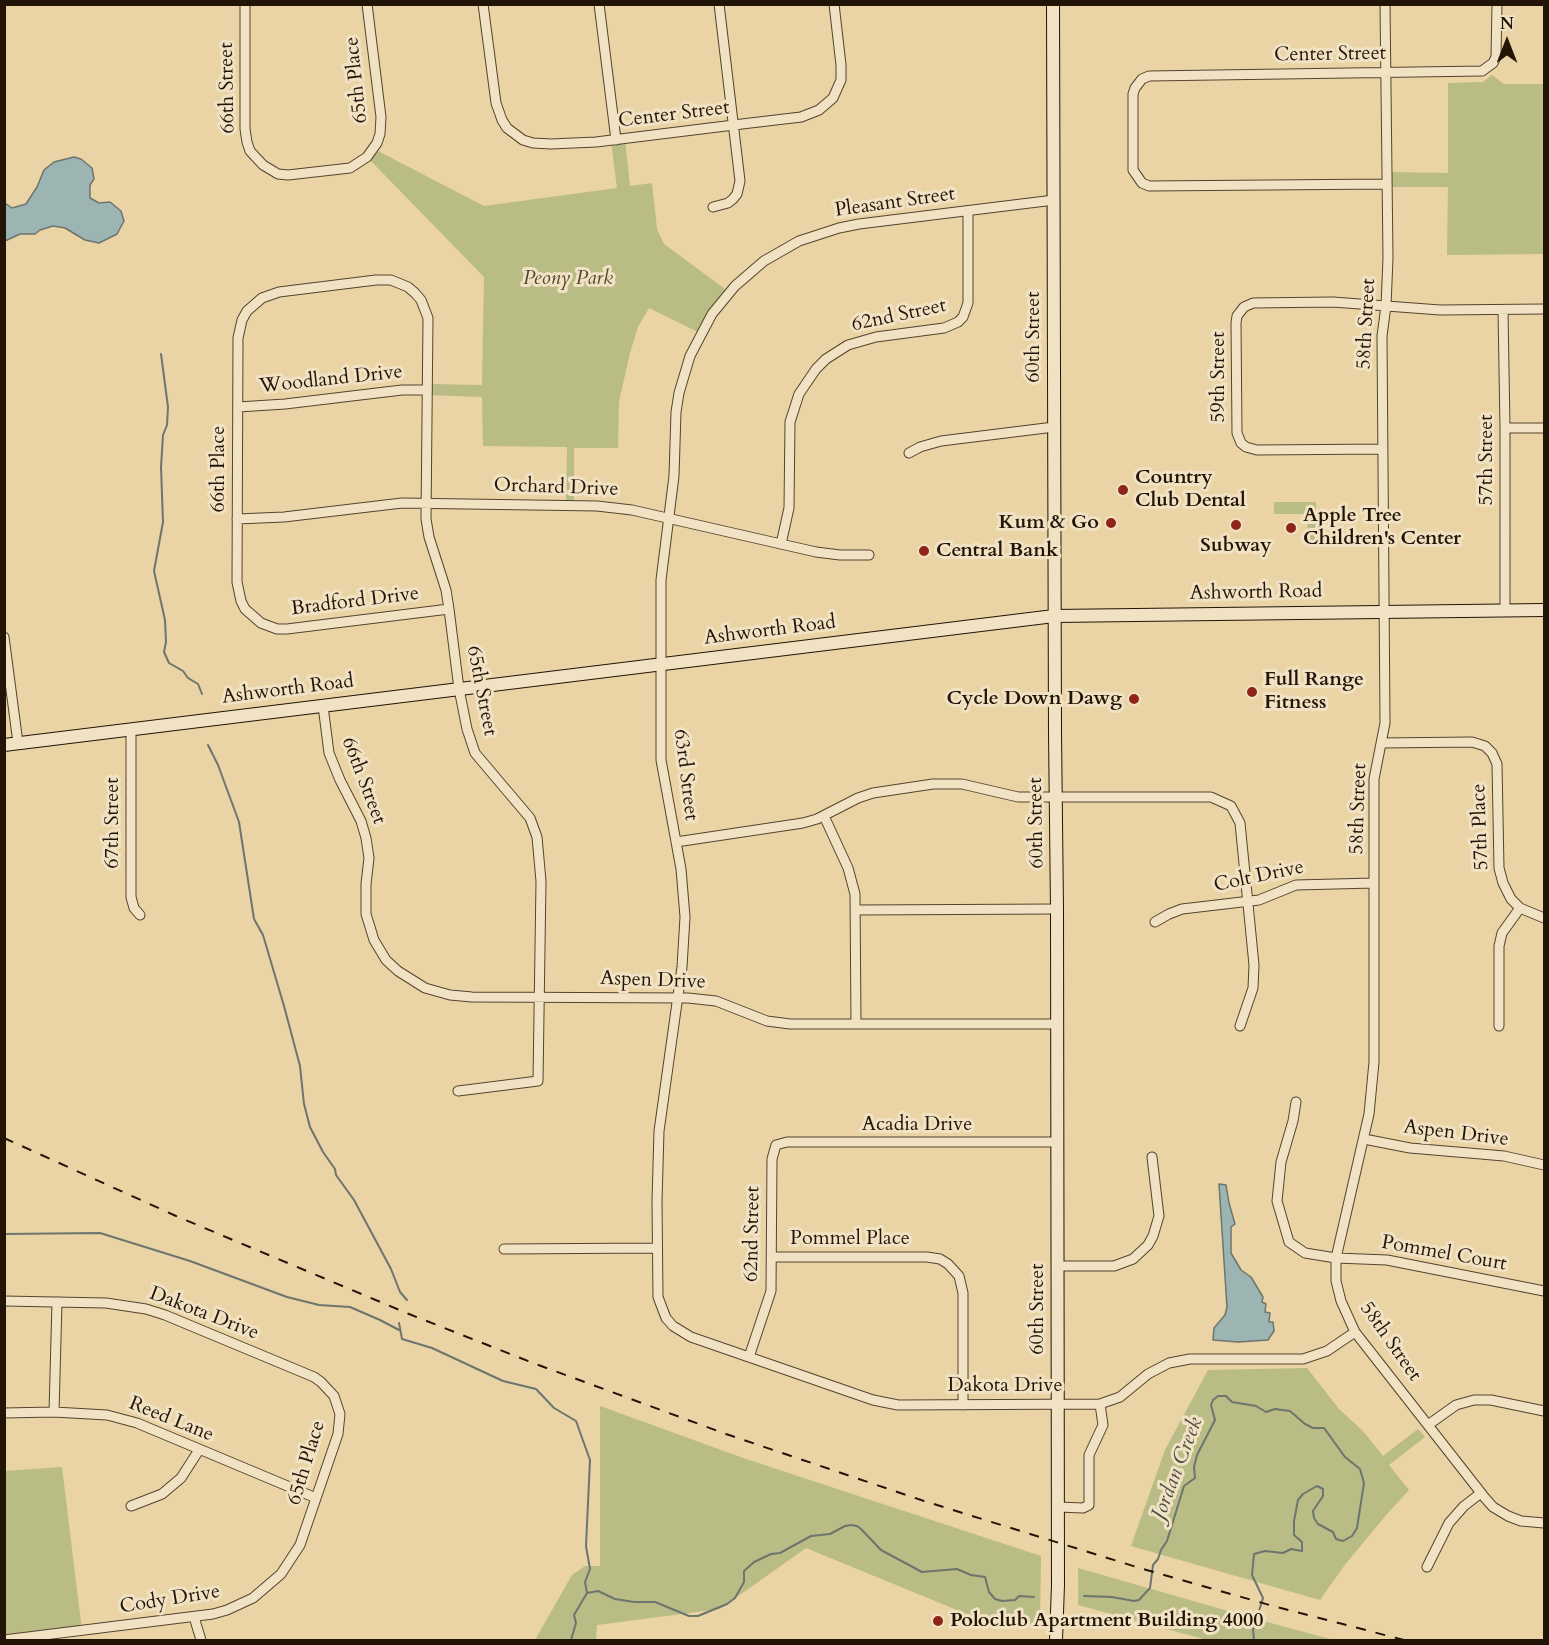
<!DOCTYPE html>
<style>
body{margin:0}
#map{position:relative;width:1549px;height:1645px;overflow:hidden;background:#ead3a4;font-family:Cardo,serif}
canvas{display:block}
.frame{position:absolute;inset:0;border:6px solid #221507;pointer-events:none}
.north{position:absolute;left:1477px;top:12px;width:60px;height:60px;-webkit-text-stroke:4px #f1e2c4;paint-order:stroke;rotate:0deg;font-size:16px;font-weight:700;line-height:24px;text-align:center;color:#221507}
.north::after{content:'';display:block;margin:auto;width:21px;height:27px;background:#221507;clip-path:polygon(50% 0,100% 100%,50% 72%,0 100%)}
</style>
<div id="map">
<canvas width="1549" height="1645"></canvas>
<div class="frame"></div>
<div class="north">N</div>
</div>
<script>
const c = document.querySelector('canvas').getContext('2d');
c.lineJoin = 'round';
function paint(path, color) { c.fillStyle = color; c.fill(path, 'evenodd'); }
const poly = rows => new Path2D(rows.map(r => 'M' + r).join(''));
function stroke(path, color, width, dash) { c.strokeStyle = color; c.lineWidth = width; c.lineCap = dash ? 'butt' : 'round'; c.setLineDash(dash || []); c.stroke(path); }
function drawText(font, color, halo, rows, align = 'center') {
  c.font = font + ' Cardo,serif'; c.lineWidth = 6; c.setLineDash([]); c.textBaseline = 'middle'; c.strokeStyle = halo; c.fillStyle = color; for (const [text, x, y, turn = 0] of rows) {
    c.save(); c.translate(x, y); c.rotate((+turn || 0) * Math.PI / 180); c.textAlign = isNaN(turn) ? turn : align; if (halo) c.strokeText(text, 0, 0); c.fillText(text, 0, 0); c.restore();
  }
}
paint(poly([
 [1492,75,1504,84,1544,84,1544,254,1447,255,1448,187,1387,187,1387,172,1448,173,1448,83,1483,82],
 [625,139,630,186,652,183,657,229,664,244,729,292,700,333,649,308,638,327,630,353,619,402,618,448,574,448,574,505,566,505,567,447,483,446,482,397,427,395,428,384,482,385,484,277,367,157,374,149,484,206,617,188,611,141],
 [1274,502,1316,502,1316,542,1308,542,1307,514,1274,514],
 [1307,1368,1339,1409,1363,1431,1383,1456,1418,1429,1425,1437,1389,1465,1409,1490,1387,1514,1344,1566,1320,1600,1131,1546,1165,1450,1208,1370],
 [600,1406,746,1459,1041,1556,1040,1624,991,1624,806,1548,720,1609,597,1625,596,1640,535,1640,572,1575,585,1566,600,1566],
 [62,1467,82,1631,5,1640,5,1471],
 [1078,1568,1256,1619,1334,1640,1207,1640,1078,1605]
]), '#b9bc84');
const water = poly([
 [74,157,81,159,92,168,94,179,90,185,90,198,99,203,110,202,121,211,124,221,117,234,99,243,85,240,65,228,53,226,40,230,35,234,20,234,5,241,5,203,12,208,26,204,37,187,44,170,54,162,74,157],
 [1219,1184,1226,1185,1229,1203,1235,1224,1231,1227,1231,1253,1241,1270,1251,1277,1263,1297,1262,1302,1266,1304,1265,1312,1270,1313,1269,1322,1273,1322,1274,1331,1268,1340,1238,1342,1213,1340,1214,1328,1225,1315,1227,1307,1219,1184]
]);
paint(water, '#9db5b2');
stroke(water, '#6c756e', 1.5);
stroke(poly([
 [161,354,168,407,167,425,163,435,161,467,163,522,154,571,165,620,166,642,164,652,169,663,183,671,188,678,198,684,202,694],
 [208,745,218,765,239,822,254,919,263,935,284,1006,300,1066,304,1104,310,1127,323,1152,335,1169,336,1175,354,1200,391,1269,400,1292,407,1300],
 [4,1234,100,1233,190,1261,287,1297,319,1305,350,1307,380,1320,399,1330],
 [399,1323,402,1339,432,1348,503,1381,536,1389,554,1408,576,1421,590,1460,586,1546,590,1569,585,1582,587,1593],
 [1084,1596,1112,1597,1134,1601,1139,1600,1150,1588,1153,1565,1158,1559,1161,1550,1167,1541,1184,1486,1195,1478,1194,1467,1197,1455,1215,1420,1211,1405,1213,1400,1218,1396,1226,1396,1232,1402,1256,1406,1266,1412,1275,1409,1290,1411,1305,1424,1313,1428,1324,1428,1345,1457,1360,1469,1364,1483,1357,1528,1352,1536,1343,1541,1336,1539,1333,1532,1318,1524,1314,1518,1313,1511,1323,1496,1323,1489,1317,1486,1303,1494,1298,1500,1294,1521,1294,1535,1302,1542,1302,1551,1291,1549,1283,1553,1265,1551,1254,1554,1252,1575,1263,1598,1253,1630,1254,1640],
 [571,1640,576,1623,574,1615,587,1593,598,1591,615,1599,634,1602,655,1602,689,1616,698,1616,727,1604,735,1598,744,1582,744,1571,754,1562,771,1554,780,1553,811,1536,830,1534,845,1526,851,1525,857,1526,861,1529,881,1550,922,1572,957,1569,971,1575,985,1577,989,1592,995,1599,1002,1601,1015,1600,1019,1596,1034,1597]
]), '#6c756e', 2);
const street = poly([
 [245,4,245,129,247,142,250,151,263,165,278,174,288,175,350,168,367,157,377,143,380,134,381,117,367,4],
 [483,4,496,103,502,120,507,128,523,140,533,143,551,144,596,142,742,124,801,117,819,110,833,98,841,80,841,65,834,4],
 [599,4,616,140],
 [1385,4,1388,258,1386,306,1382,336,1385,723,1374,779,1374,1062,1369,1114,1336,1258,1336,1281,1341,1301,1355,1332,1485,1498,1493,1507,1508,1516,1521,1521,1544,1523],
 [1387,184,1149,186,1142,183,1133,170,1133,94,1135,88,1142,79,1149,76,1482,71,1493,63,1496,57,1497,4],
 [1054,200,859,224,839,228,799,241,764,261,735,286,712,314,690,356,679,393,676,412,674,476,661,580,661,760,681,869,685,917,682,967,659,1131,657,1201,658,1297,666,1318,673,1326,691,1337,873,1400,898,1405,1100,1404,1120,1397,1148,1374,1169,1363,1190,1359,1303,1359,1327,1351,1355,1332],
 [713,207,728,203,733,199,737,194,740,181,719,4],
 [1503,310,1505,428,1505,610],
 [238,407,285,404,402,390,427,390],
 [1505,428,1544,428],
 [1382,449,1257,450,1246,447,1241,443,1237,433,1236,323,1237,316,1244,307,1253,303,1333,302,1440,310,1544,309],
 [909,453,920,447,941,441,1054,427],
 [237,519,284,517,402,503,597,506,632,510,816,552,840,555,869,555],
 [781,544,789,508,790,422,799,394,816,369,826,359,848,345,876,337,944,328,958,322,963,317,968,303,968,211],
 [449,609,287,629,277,629,261,623,245,609,241,601,237,582,238,338,242,320,247,311,262,298,279,292,376,280,391,280,408,287,415,293,421,300,428,318,426,519,429,537,446,590,449,609,459,689,467,729,475,753,530,818,537,837,541,881,538,1081,458,1091],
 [4,637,18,743],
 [323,706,329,753,340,780,361,821,366,838,369,858,366,884,366,914,374,940,386,960,398,971,425,988,450,995,472,997,688,998,716,1001,767,1021,790,1024,1057,1024],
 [131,729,131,897,134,908,140,915],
 [1381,743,1472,742,1485,746,1492,753,1497,764,1499,868,1503,883,1511,899,1520,908,1544,918],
 [824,816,848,868,855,894,856,1024],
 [676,842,803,823,817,819,858,798,873,793,933,784,962,784,1018,797,1211,797,1231,806,1240,823,1254,965,1253,988,1240,1026],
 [856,910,1057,909],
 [1155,922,1169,914,1182,909,1259,900,1296,885,1374,883],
 [1499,1026,1499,946,1502,933,1520,908],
 [1296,1102,1293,1121,1281,1162,1277,1201,1289,1242,1305,1253,1336,1258,1387,1260,1544,1291],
 [1364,1139,1410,1148,1504,1156,1544,1165],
 [504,1249,657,1248],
 [772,1257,927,1257,940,1259,948,1264,959,1276,963,1293,963,1405],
 [1058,1266,1114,1266,1133,1259,1148,1245,1153,1236,1159,1216,1152,1157],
 [4,1301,106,1303,146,1309,165,1315,314,1377,321,1382,334,1396,340,1414,338,1434,300,1545,281,1574,253,1598,227,1610,213,1614,4,1640],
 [749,1357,771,1291,772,1159,776,1145,787,1142,1058,1142],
 [54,1412,57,1302],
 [4,1413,54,1412,107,1415,137,1423,316,1498],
 [1428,1425,1456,1405,1474,1400,1491,1400,1544,1411],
 [131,1506,162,1494,181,1478,199,1450],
 [1058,1507,1083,1508,1089,1505,1089,1455,1103,1425,1100,1404],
 [1427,1567,1449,1523,1464,1506,1481,1493],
 [194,1617,201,1640]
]);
const secondary = poly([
 [1053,4,1055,733,1057,909,1058,1585,1056,1640],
 [4,745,1054,616,1544,610]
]);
stroke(street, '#54442e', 11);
stroke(secondary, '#221507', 14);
stroke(street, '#f1e2c4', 9);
stroke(secondary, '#f1e2c4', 12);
stroke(poly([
 [4,1138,176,1216,409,1314,533,1363,726,1434,924,1501,1143,1569,1273,1606,1404,1640]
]), '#221507', 2, [10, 10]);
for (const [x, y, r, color] of [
 [1123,490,6,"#8f2418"],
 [1111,523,6,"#8f2418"],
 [1236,525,6,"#8f2418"],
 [1291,528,6,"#8f2418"],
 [924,551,6,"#8f2418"],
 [1252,692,6,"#8f2418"],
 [1134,699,6,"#8f2418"],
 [938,1621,6,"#8f2418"]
]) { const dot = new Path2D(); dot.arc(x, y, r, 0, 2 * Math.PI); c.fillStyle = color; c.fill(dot); stroke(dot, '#f1e2c4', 2); }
drawText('20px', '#221507', '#f1e2c4', [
 ["Center Street",1330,55,-1],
 ["65th Place",357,80,-96],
 ["66th Street",228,88,-91],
 ["Center Street",674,115,-7],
 ["Pleasant Street",895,203,-8],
 ["62nd Street",899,316,-12],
 ["58th Street",1367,324,-87],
 ["60th Street",1034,337,-90],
 ["59th Street",1219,377,-90],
 ["Woodland Drive",331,380,-6],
 ["57th Street",1487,460,-90],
 ["66th Place",219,469,-90],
 ["Orchard Drive",556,488,2],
 ["Ashworth Road",1256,593,-1],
 ["Bradford Drive",355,602,-7],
 ["Ashworth Road",770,631,-7],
 ["Ashworth Road",288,690,-7],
 ["65th Street",481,691,79],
 ["63rd Street",685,775,83],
 ["66th Street",363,781,69],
 ["58th Street",1359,809,-88],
 ["67th Street",113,823,-90],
 ["60th Street",1037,823,-91],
 ["57th Place",1481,827,-92],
 ["Colt Drive",1259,877,-12],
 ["Aspen Drive",653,981,2],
 ["Acadia Drive",917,1125],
 ["Aspen Drive",1456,1134,7],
 ["62nd Street",753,1234,-89],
 ["Pommel Place",850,1239],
 ["Pommel Court",1444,1254,10],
 ["60th Street",1038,1309,-90],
 ["Dakota Drive",204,1314,21],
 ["58th Street",1390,1342,55],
 ["Dakota Drive",1005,1386],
 ["Reed Lane",171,1420,22],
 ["65th Place",307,1463,-73],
 ["Cody Drive",170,1600,-9]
]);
drawText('italic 20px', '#4f472c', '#f1e2c4', [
 ["Peony Park",568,279]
]);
drawText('bold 20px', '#221507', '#f1e2c4', [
 ["Country",1135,478],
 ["Club Dental",1135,501],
 ["Apple Tree",1303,516],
 ["Children's Center",1303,539],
 ["Kum & Go",1099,523,"right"],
 ["Subway",1236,546,"center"],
 ["Central Bank",936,551],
 ["Full Range",1264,680],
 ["Fitness",1264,703],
 ["Cycle Down Dawg",1122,699,"right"],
 ["Poloclub Apartment Building 4000",950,1621]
], 'left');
drawText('italic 21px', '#4d4d43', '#f1e2c4', [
 ["Jordan Creek",1178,1469,-69]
]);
</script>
